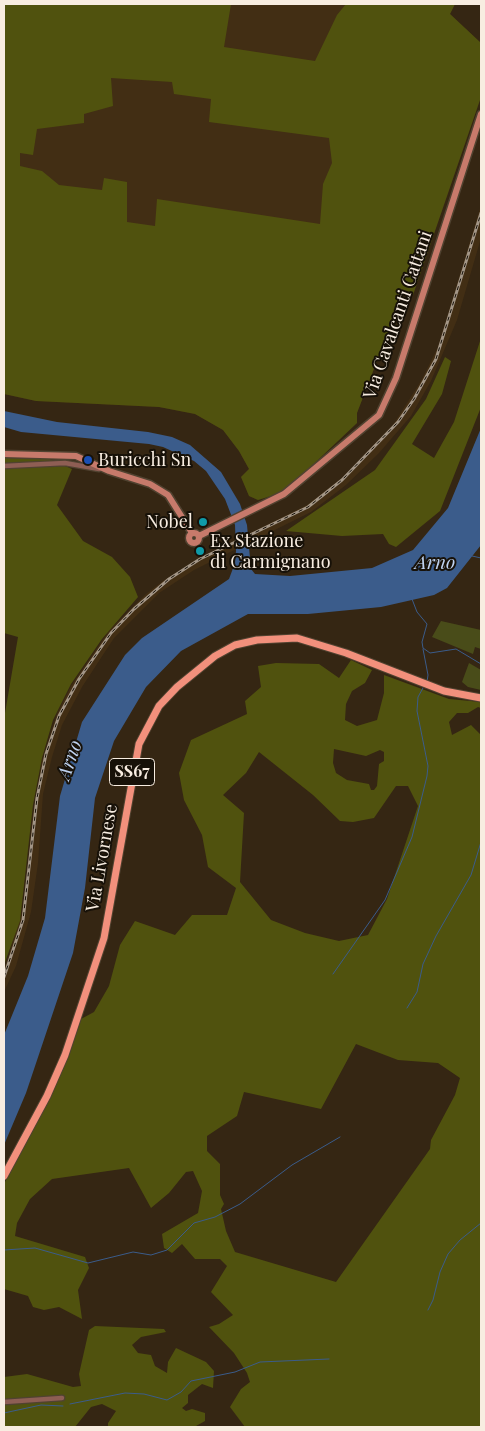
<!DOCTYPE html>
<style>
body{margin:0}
#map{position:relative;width:485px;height:1431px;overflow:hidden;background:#352613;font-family:"Playfair Display",serif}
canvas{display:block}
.frame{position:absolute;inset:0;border:5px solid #f8ede1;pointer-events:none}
</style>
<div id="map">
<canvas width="485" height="1431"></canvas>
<div class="frame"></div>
</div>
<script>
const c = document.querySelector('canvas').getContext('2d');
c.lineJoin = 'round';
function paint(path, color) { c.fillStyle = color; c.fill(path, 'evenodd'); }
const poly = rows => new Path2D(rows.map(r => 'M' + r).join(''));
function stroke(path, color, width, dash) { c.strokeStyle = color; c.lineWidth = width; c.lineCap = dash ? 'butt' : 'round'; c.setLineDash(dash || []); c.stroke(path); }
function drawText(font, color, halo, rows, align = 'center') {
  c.font = font + ' "Playfair Display",serif'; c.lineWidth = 4; c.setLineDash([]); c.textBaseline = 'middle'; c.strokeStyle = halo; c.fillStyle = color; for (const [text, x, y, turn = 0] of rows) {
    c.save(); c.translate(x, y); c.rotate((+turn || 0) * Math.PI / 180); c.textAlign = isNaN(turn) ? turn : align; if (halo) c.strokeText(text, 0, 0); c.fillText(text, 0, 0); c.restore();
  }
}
paint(poly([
 [4,4,455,4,450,14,481,43,481,97,413,295,402,296,357,413,357,423,284,492,258,500,249,496,241,477,249,469,239,451,223,430,195,414,159,407,36,401,4,394],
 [481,205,481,238,457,320,431,381,411,416,379,453,346,485,311,512,194,570,159,593,114,638,82,687,62,725,52,757,43,794,38,863,31,912,16,966,4,992,4,970,23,910,33,814,42,761,57,714,71,686,109,631,146,594,163,581,204,556,307,505,342,478,393,425,421,381,438,347]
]), '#422e14');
paint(poly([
 [441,621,481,630,481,649,475,647,473,654,432,637],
 [469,663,481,670,481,690,468,687,462,682]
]), '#494c19');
paint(poly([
 [4,4,231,4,224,47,315,61,337,15,346,4,455,4,450,14,481,43,481,97,413,295,402,296,357,413,357,423,284,492,258,500,249,496,241,477,249,469,239,451,223,430,195,414,159,407,36,401,4,394],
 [111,78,172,82,174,94,211,99,209,122,329,138,332,163,323,184,320,224,157,199,155,226,127,222,127,182,104,178,102,190,59,185,42,171,20,166,20,153,33,155,37,129,84,123,84,114,113,106],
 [481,338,481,407,440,511,396,547,389,544,383,534,342,536,286,531,375,470,426,399,445,357,451,361,442,394,412,444,434,458,454,422],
 [4,457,45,457,72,469,57,505,83,541,112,557,130,577,138,597,102,639,71,684,53,720,42,758,33,805,20,921,4,965,4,719,18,637,4,633],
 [351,660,372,670,365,683,352,691,346,704,345,720,357,726,377,720,384,693,384,675,449,699,481,702,481,708,478,707,468,713,457,713,449,722,452,735,471,725,481,735,481,1427,245,1427,230,1407,241,1389,250,1382,247,1373,234,1353,209,1327,219,1324,233,1315,211,1292,227,1266,220,1259,195,1259,182,1244,172,1253,164,1248,162,1234,198,1213,202,1191,193,1171,186,1172,169,1193,151,1208,129,1168,52,1179,30,1199,17,1223,15,1236,85,1257,89,1268,78,1290,82,1319,59,1307,44,1310,33,1307,28,1296,4,1289,4,1184,65,1060,81,1019,94,1012,109,986,120,945,135,921,175,935,192,915,227,915,236,888,208,867,202,835,184,800,179,773,191,740,247,714,245,701,261,687,258,666,276,663,319,664,339,678],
 [334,749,366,756,380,750,384,752,384,761,379,764,377,786,374,790,371,790,369,784,347,780,336,773,333,763],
 [259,752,313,795,340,821,353,822,374,818,396,786,408,786,418,806,387,899,368,935,339,941,305,933,271,920,240,882,244,813,223,795,246,773],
 [356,1044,398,1060,438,1063,460,1078,455,1095,431,1140,430,1149,336,1282,235,1252,226,1231,221,1209,224,1204,220,1195,220,1164,207,1151,207,1136,237,1116,244,1092,321,1109],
 [95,1326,164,1329,166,1332,141,1337,132,1345,138,1353,151,1355,155,1366,167,1373,168,1362,176,1348,206,1362,214,1371,213,1388,202,1384,188,1395,188,1403,182,1408,186,1411,192,1409,205,1413,205,1421,196,1426,108,1427,108,1423,116,1411,102,1404,91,1407,75,1427,4,1427,4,1377,27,1374,73,1387,81,1386,79,1374,89,1330]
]), '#50520e');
paint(poly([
 [4,411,57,422,148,432,172,437,190,445,221,472,240,504,247,525,251,569,255,574,290,576,372,568,413,550,448,508,481,428,481,545,447,588,434,595,381,607,308,614,248,614,181,651,146,687,114,741,95,798,85,888,73,953,26,1093,4,1145,4,1035,28,976,45,918,60,796,82,722,125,655,142,638,229,579,235,563,236,551,235,525,225,499,206,471,194,461,163,447,149,444,21,432,4,427]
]), '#3b5c8b');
stroke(poly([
 [472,556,481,558],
 [412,599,417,612,427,624,422,642,423,648,430,653,456,649,481,664],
 [423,649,428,675,427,682],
 [333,974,385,900,412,837,427,776,428,766,417,711,418,697,423,688],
 [407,1008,417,992,423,964,436,936,471,875,481,842],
 [4,1250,35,1248,88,1263,133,1252,151,1255,167,1250,194,1223,215,1217,240,1204,292,1165,340,1137],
 [428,1310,433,1300,440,1272,448,1254,460,1240,481,1223],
 [70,1404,125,1393,144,1394,167,1400,181,1392,191,1381,235,1372,260,1362,329,1359],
 [4,1413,41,1405,63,1406]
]), '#3b5c8b', 1);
const street = poly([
 [4,466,65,463,99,469],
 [4,1402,62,1398]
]);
const secondary = poly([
 [4,454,76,456,109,471,150,484,168,495,192,533],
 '189 538a5 5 0 1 1 10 0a5 5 0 1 1-10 0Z',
 [199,536,284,494,379,415,396,378,481,114]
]);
const primary = poly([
 [4,1176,47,1096,65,1055,104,938,139,744,159,706,177,687,215,656,235,645,257,640,297,638,346,653,444,691,481,698]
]);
stroke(street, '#504230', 7);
stroke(secondary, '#504230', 9);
stroke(primary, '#504230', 9);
stroke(street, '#8e5e54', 4.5);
stroke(secondary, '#c77a6b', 6);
stroke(primary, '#f2907c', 7);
const rail = poly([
 [4,977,23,920,37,798,46,754,59,716,79,679,111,633,134,609,169,579,200,559,308,507,342,480,398,422,414,399,436,359,481,213]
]);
stroke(rail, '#a39687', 3);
stroke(rail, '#171108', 1, [4]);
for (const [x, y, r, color] of [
 [88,460,5,"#1a4fb4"],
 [203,522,5,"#0f9aa8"],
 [200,551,5,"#0f9aa8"]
]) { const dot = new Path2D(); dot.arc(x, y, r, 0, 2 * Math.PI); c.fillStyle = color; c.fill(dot); stroke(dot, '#171108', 2); }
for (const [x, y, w] of [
 [132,772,45]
]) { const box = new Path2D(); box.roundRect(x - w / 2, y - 13.5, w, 27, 4); c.fillStyle = '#171108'; c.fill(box); stroke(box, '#f8ede1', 1); }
drawText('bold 16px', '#f8ede1', null, [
 ["SS67",132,772]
]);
drawText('18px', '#f8ede1', '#171108', [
 ["Via Cavalcanti Cattani",398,315,-71],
 ["Via Livornese",102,858,-80]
]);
drawText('18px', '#f8ede1', '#171108', [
 ["Buricchi Sn",98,460],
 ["Nobel",193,522,"right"],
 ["Ex Stazione",210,541],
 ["di Carmignano",210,562]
], 'left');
drawText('italic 19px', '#bfd3f1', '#171108', [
 ["Arno",435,563],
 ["Arno",70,760,-71]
]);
</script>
